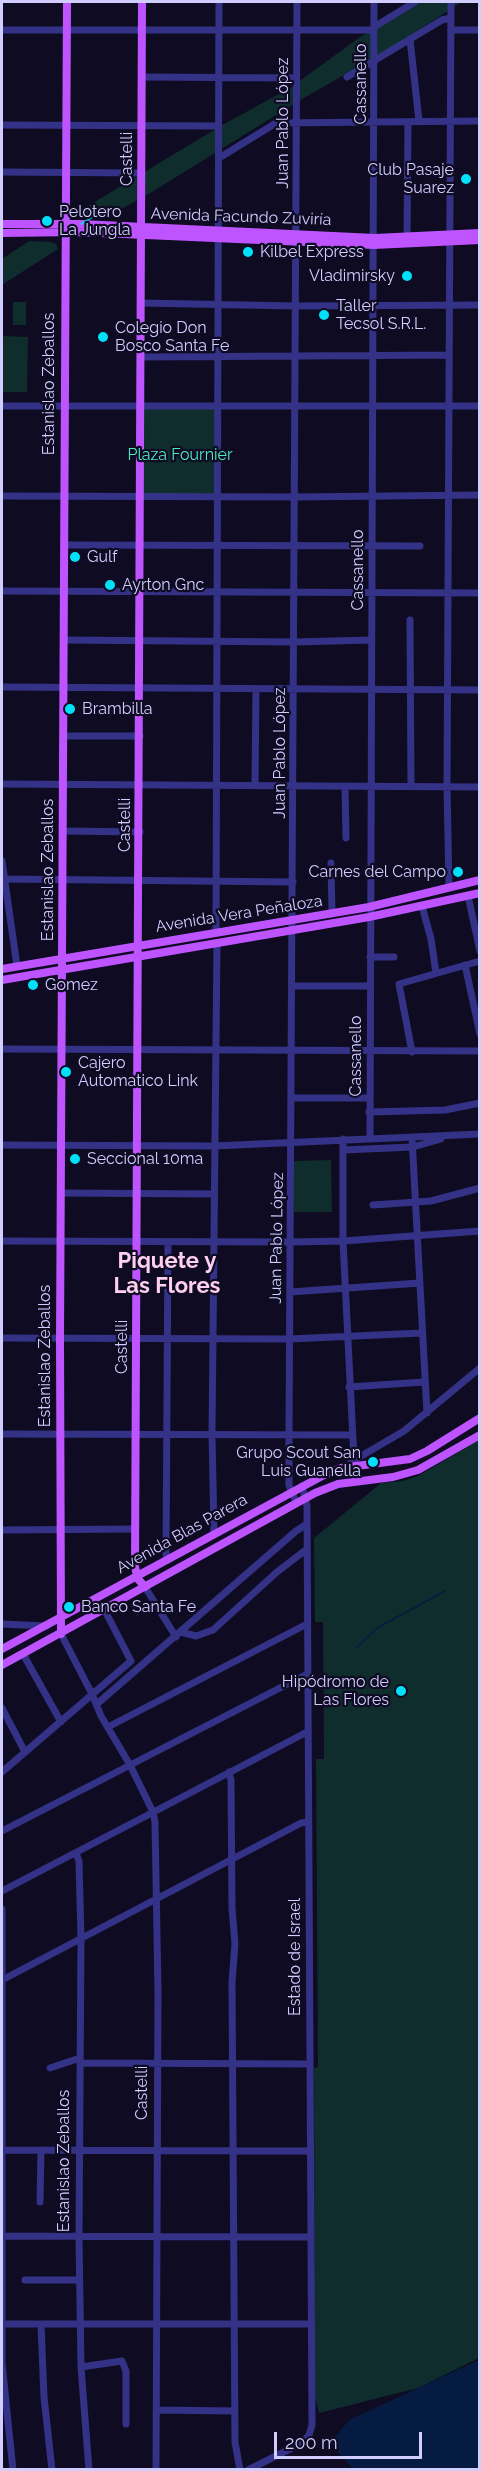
<!DOCTYPE html>
<meta charset="utf-8">
<style>
body{margin:0}
#map{position:relative;width:481px;height:2471px;overflow:hidden;background:#0f0b23;font-family:Raleway,sans-serif}
canvas{display:block}
.frame{position:absolute;inset:0;border:3px solid #d2cdff;pointer-events:none}
.scale{position:absolute;left:274px;top:2432px;width:148px;height:27px;box-sizing:border-box;border:3px solid #d2cdff;border-top:0;padding-left:8px;font-size:18px;line-height:21px;white-space:nowrap;color:#d2cdff;-webkit-text-stroke:4px #0f0b23;paint-order:stroke}
</style>
<div id="map">
<canvas width="481" height="2471"></canvas>
<div class="frame"></div>
<div class="scale">200 m</div>
</div>
<script>
const c = document.querySelector('canvas').getContext('2d');
c.lineJoin = 'round';
function paint(path, color) { c.fillStyle = color; c.fill(path, 'evenodd'); }
const poly = rows => new Path2D(rows.map(r => 'M' + r).join(''));
function stroke(path, color, width, dash) { c.strokeStyle = color; c.lineWidth = width; c.lineCap = dash ? 'butt' : 'round'; c.setLineDash(dash || []); c.stroke(path); }
function drawText(font, color, halo, rows, align = 'center') {
  c.font = font + ' Raleway,sans-serif'; c.lineWidth = 4.5; c.setLineDash([]); c.textBaseline = 'middle'; c.strokeStyle = halo; c.fillStyle = color; for (const [text, x, y, turn = 0] of rows) {
    c.save(); c.translate(x, y); c.rotate((+turn || 0) * Math.PI / 180); c.textAlign = isNaN(turn) ? turn : align; if (halo) c.strokeText(text, 0, 0); c.fillText(text, 0, 0); c.restore();
  }
}
paint(poly([
 [421,2,462,2,381,54,302,99,152,192,105,218,78,212,224,124,290,88,360,37],
 [29,241,51,242,56,244,58,249,2,285,2,259],
 [13,302,26,302,26,325,13,325],
 [2,336,28,337,27,392,2,392],
 [142,406,218,406,218,496,141,496],
 [331,1160,332,1212,294,1212,293,1161],
 [479,1440,479,2358,418,2388,319,2413,315,2397,314,2068,318,2067,316,1759,324,1759,323,1622,315,1622,314,1538,381,1483,403,1481,418,1476]
]), '#0e2d2c');
paint(poly([
 [479,2360,479,2469,353,2469,330,2443,349,2420]
]), '#051b42');
stroke(poly([
 [356,1648,377,1628,445,1591]
]), '#051b42', 1.5);
stroke(poly([
 [374,27,415,2],
 [2,30,374,30],
 [451,30,480,30],
 [410,39,419,121],
 [143,77,296,78],
 [347,77,442,20,451,18],
 [2,125,219,126],
 [219,158,276,123,480,121],
 [2,172,142,173],
 [407,237,408,122],
 [142,303,296,306,480,305],
 [142,357,449,355],
 [2,406,480,406],
 [2,496,295,497,480,495],
 [65,545,420,546],
 [2,591,480,593],
 [410,620,411,786],
 [64,640,294,642,371,640],
 [2,687,480,690],
 [64,736,140,736],
 [2,784,480,787],
 [255,785,256,689],
 [345,786,346,838],
 [64,831,140,832],
 [2,861,17,966],
 [331,863,332,914],
 [2,879,293,882],
 [449,888,447,787,451,2],
 [468,896,480,951],
 [422,906,431,939,436,973],
 [216,932,219,2],
 [370,957,394,957],
 [465,965,480,1034],
 [292,986,370,986],
 [2,1049,480,1051],
 [412,1052,399,984,480,961],
 [291,1098,369,1098],
 [369,1112,445,1110,480,1103],
 [412,1138,427,1413],
 [343,1139,343,1241,354,1459],
 [370,1139,374,2],
 [2,1145,214,1146,480,1134],
 [343,1150,413,1147,441,1139],
 [61,1193,214,1194],
 [373,1205,431,1201,480,1188],
 [2,1241,290,1242,343,1241,480,1231],
 [168,1242,166,1554,168,1560],
 [290,1292,420,1283],
 [2,1338,289,1339,422,1333],
 [349,1387,424,1382],
 [2,1434,352,1435],
 [351,1462,404,1431,480,1368],
 [296,1502,289,1485,289,1435,297,2],
 [2,1530,135,1529],
 [214,1534,212,1434,217,943],
 [145,1587,176,1637],
 [2,1624,46,1626],
 [180,1632,196,1636,213,1630,277,1572,307,1549],
 [61,1634,92,1694,101,1716,130,1765,153,1812,155,1822,158,1992,156,2470],
 [23,1654,61,1722],
 [97,1704,296,1531,307,1524],
 [2,1708,25,1752],
 [108,1727,307,1624],
 [2,1772,131,1661,104,1609],
 [229,1772,231,1780,232,1908,235,1944,232,1982,235,2442,240,2470],
 [2,1831,307,1674],
 [76,1853,79,1861,81,1939,79,2237,81,2367,89,2470],
 [2,1891,307,1732],
 [2,1909,2,2363,13,2470],
 [2,1980,301,1823,308,1822],
 [80,2063,309,2064],
 [50,2068,80,2058],
 [2,2150,310,2151],
 [40,2202,41,2150],
 [2,2236,310,2237],
 [25,2280,79,2280],
 [2,2324,311,2324],
 [41,2325,44,2397,52,2470],
 [81,2367,122,2361,126,2371,126,2424],
 [157,2410,234,2411],
 [248,2470,302,2443,309,2435,312,2425,307,1506,302,1486]
]), '#343286', 7);
stroke(poly([
 [142,2,135,1567,138,1579,145,1587],
 [2,224,81,224,375,238,480,233],
 [2,233,77,232,374,245,480,240],
 [2,969,369,907,480,880],
 [2,980,369,917,480,893],
 [61,1634,60,1338,67,2],
 [2,1649,324,1475,341,1468,410,1459,427,1451,480,1418],
 [2,1665,315,1493,338,1484,393,1477,418,1470,480,1435]
]), '#be54ff', 8);
stroke(poly([
 [81,224,106,209]
]), '#00e0f8', 1.5);
for (const [x, y, r, color] of [
 [466,179,6,"#00e0f8"],
 [47,221,6,"#00e0f8"],
 [248,252,6,"#00e0f8"],
 [407,276,6,"#00e0f8"],
 [324,315,6,"#00e0f8"],
 [103,337,6,"#00e0f8"],
 [75,557,6,"#00e0f8"],
 [110,585,6,"#00e0f8"],
 [70,709,6,"#00e0f8"],
 [458,872,6,"#00e0f8"],
 [33,985,6,"#00e0f8"],
 [66,1072,6,"#00e0f8"],
 [75,1159,6,"#00e0f8"],
 [373,1462,6,"#00e0f8"],
 [69,1607,6,"#00e0f8"],
 [401,1691,6,"#00e0f8"]
]) { const dot = new Path2D(); dot.arc(x, y, r, 0, 2 * Math.PI); c.fillStyle = color; c.fill(dot); stroke(dot, '#0f0b23', 2); }
drawText('16px', '#d2cdff', '#0f0b23', [
 ["Cassanello",361,84,-90],
 ["Juan Pablo López",283,123,-90],
 ["Castelli",127,159,-90],
 ["Avenida Facundo Zuviría",241,217,2],
 ["Estanislao Zeballos",49,384,-90],
 ["Cassanello",358,570,-90],
 ["Juan Pablo López",280,753,-90],
 ["Castelli",125,825,-90],
 ["Estanislao Zeballos",48,870,-90],
 ["Avenida Vera Peñaloza",239,914,-9],
 ["Cassanello",356,1056,-90],
 ["Juan Pablo López",277,1238,-89],
 ["Castelli",122,1347,-90],
 ["Estanislao Zeballos",45,1356,-90],
 ["Avenida Blas Parera",182,1534,-29],
 ["Estado de Israel",295,1957,-90],
 ["Castelli",142,2093,-90],
 ["Estanislao Zeballos",64,2161,-90]
]);
drawText('16px', '#d2cdff', '#0f0b23', [
 ["Club Pasaje",454,170,"right"],
 ["Suarez",454,188,"right"],
 ["Pelotero",59,212],
 ["La Jungla",59,230],
 ["Kilbel Express",260,252],
 ["Vladimirsky",395,276,"right"],
 ["Taller",336,306],
 ["Tecsol S.R.L.",336,324],
 ["Colegio Don",115,328],
 ["Bosco Santa Fe",115,346],
 ["Gulf",87,557],
 ["Ayrton Gnc",122,585],
 ["Brambilla",82,709],
 ["Carnes del Campo",446,872,"right"],
 ["Gomez",45,985],
 ["Cajero",78,1063],
 ["Automatico Link",78,1081],
 ["Seccional 10ma",87,1159],
 ["Grupo Scout San",361,1453,"right"],
 ["Luis Guanella",361,1471,"right"],
 ["Banco Santa Fe",81,1607],
 ["Hipódromo de",389,1682,"right"],
 ["Las Flores",389,1700,"right"]
], 'left');
drawText('16px', '#4eeac2', '#0f0b23', [
 ["Plaza Fournier",180,455]
]);
drawText('bold 22px', '#ffcfee', '#0f0b23', [
 ["Piquete y",167,1261],
 ["Las Flores",167,1286]
]);
</script>
